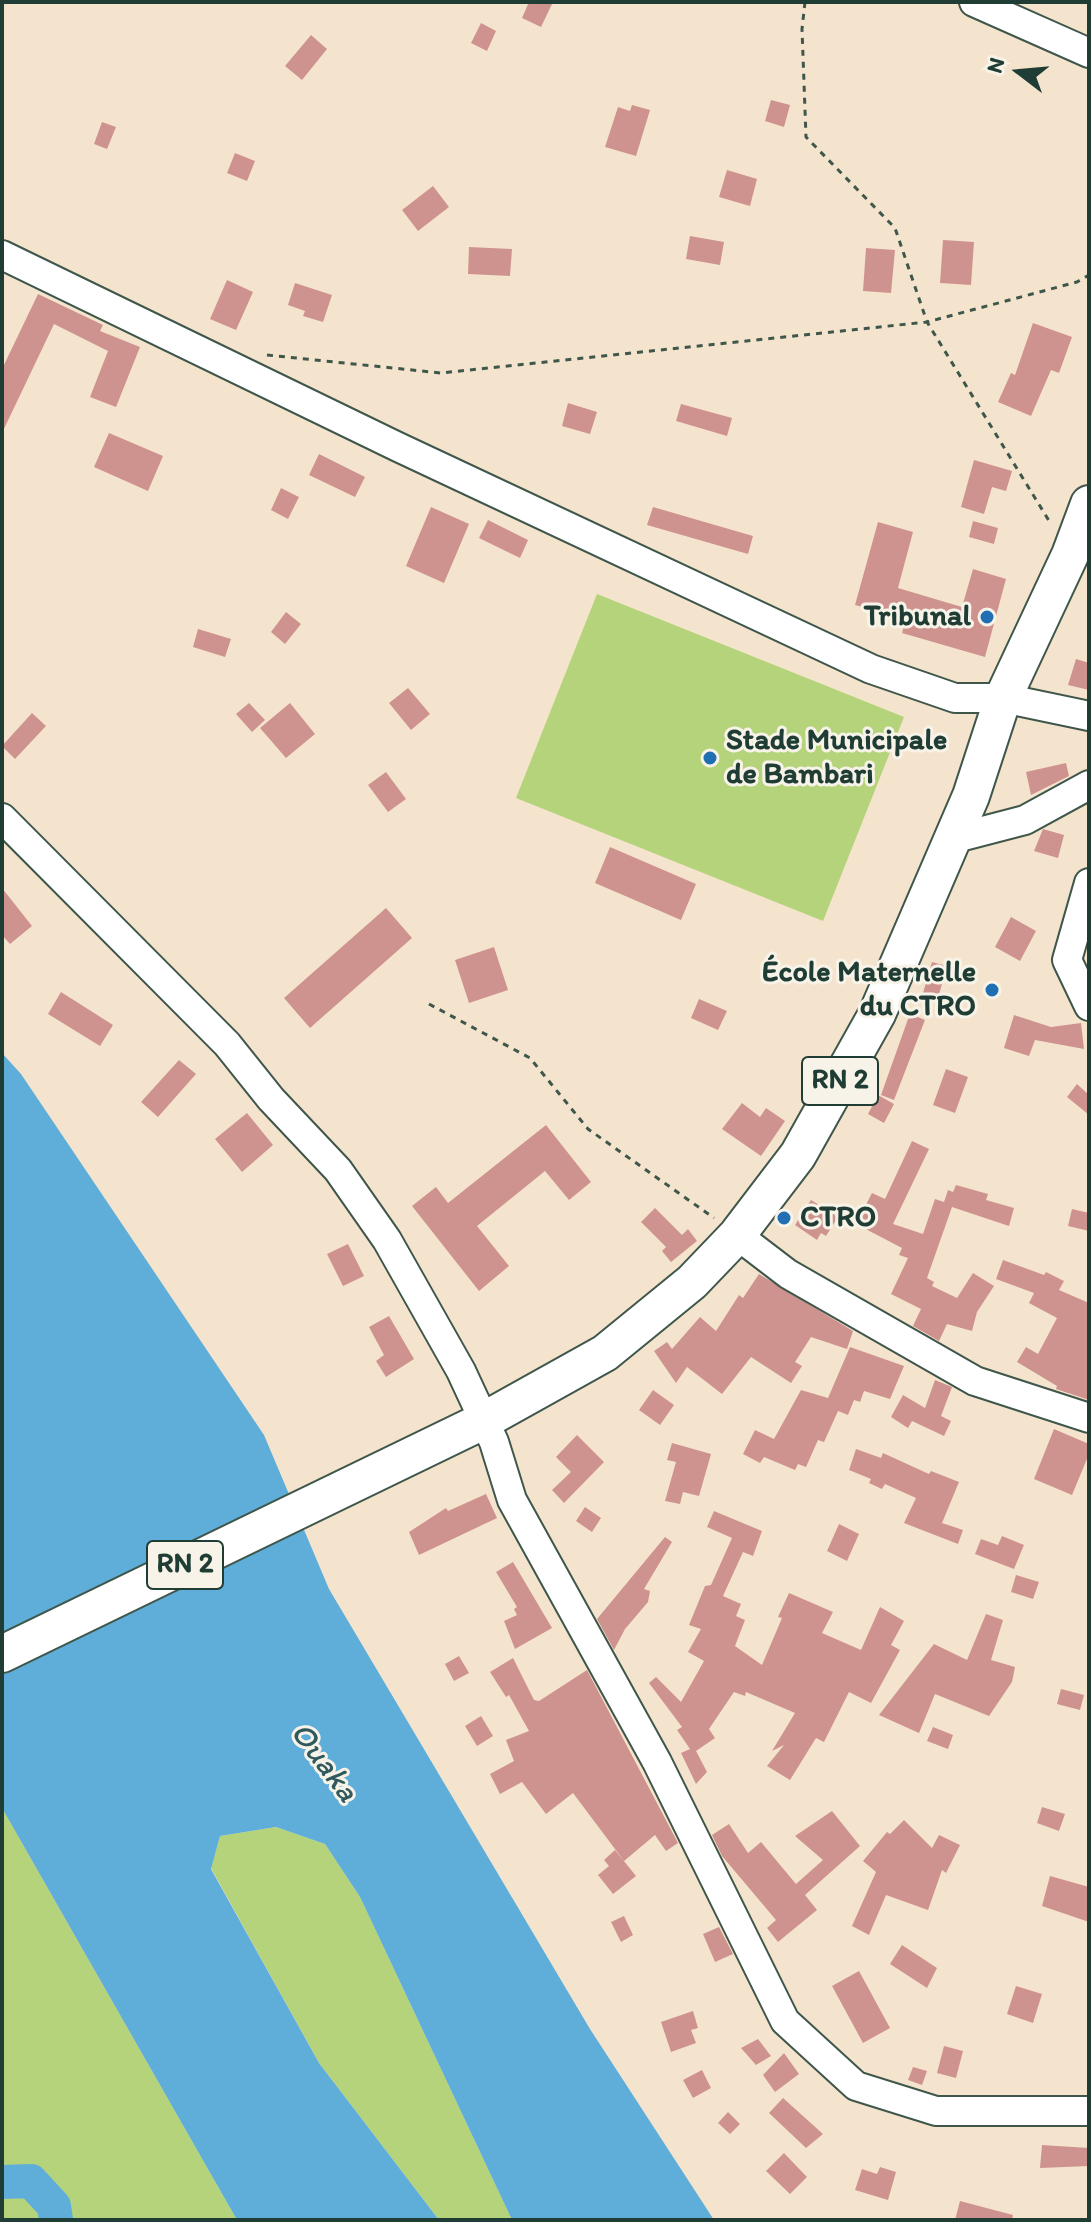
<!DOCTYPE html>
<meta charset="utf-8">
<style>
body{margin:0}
#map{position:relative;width:1091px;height:2222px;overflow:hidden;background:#f5e4cd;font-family:Itim,sans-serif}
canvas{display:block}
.frame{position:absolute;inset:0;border:4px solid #1f3d34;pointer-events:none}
.north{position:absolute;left:979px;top:32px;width:80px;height:80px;-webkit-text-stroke:6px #f7f3e8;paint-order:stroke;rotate:286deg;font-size:22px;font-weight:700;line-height:32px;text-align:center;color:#1f3d34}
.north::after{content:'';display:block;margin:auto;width:28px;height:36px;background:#1f3d34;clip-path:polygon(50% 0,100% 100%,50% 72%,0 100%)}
</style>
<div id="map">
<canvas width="1091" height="2222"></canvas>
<div class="frame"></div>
<div class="north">N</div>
</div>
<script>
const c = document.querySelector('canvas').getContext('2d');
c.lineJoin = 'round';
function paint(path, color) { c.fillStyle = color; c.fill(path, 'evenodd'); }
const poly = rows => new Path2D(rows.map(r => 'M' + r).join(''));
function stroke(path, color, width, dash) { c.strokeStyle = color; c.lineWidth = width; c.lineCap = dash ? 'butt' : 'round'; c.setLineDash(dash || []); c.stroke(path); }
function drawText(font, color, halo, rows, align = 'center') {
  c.font = font + ' Itim,sans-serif'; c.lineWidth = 6; c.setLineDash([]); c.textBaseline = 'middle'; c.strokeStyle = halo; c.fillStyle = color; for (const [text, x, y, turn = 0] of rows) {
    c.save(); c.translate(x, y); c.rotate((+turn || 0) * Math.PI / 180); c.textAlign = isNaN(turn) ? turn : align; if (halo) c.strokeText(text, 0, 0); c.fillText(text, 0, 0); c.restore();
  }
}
paint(poly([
 [597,594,904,717,823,921,516,798],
 [2,1808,237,2220,2,2220],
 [276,1827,325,1844,360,1897,512,2220,439,2220,319,2063,211,1868,220,1836]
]), '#b4d37a');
paint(poly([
 [2,1053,21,1074,264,1435,329,1589,590,2029,714,2220,512,2220,360,1897,325,1844,276,1827,220,1836,211,1869,319,2063,439,2220,237,2220,2,1808]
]), '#5faed9');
stroke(poly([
 [2,2182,31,2181,54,2206,56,2220]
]), '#5faed9', 34);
paint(poly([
 [529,2,553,2,541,27,522,18],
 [481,23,496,31,487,51,471,43],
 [311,35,327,49,302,80,285,66],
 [771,100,790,105,784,127,765,121],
 [632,105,650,110,636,156,605,147,618,107,630,111],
 [102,122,116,127,107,149,94,144],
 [235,153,255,161,247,181,227,173],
 [727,170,757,179,750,206,719,197],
 [433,186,449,207,418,231,402,210],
 [690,236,724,242,720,265,686,259],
 [943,240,974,242,971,285,940,283],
 [469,247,512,249,510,276,468,274],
 [866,248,895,250,891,293,863,291],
 [227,280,253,292,236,330,210,319],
 [295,283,332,295,323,322,303,316,305,311,288,305],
 [38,294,103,325,100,331,140,347,116,407,90,397,108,351,54,324,2,433,2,369],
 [1033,323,1072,337,1059,373,1051,370,1031,416,998,402,1011,373,1015,375],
 [568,403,597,412,590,434,562,426],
 [681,404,732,418,727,436,676,421],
 [109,433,163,456,148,491,94,467],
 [319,454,365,477,355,497,309,475],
 [974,460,1012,471,1006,491,992,487,984,514,961,507],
 [281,488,299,497,288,519,271,510],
 [431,507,469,524,444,583,406,566],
 [653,507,753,536,748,554,647,525],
 [488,520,528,540,520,558,479,538],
 [973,521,998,528,994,544,969,537],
 [878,522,913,532,898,588,962,607,973,569,1006,579,985,657,902,633,906,619,855,605],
 [286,612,301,624,285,644,271,632],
 [198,629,231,639,225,657,193,647],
 [1076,659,1089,663,1089,690,1068,685],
 [408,688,430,714,411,730,389,703],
 [249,703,265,720,252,732,236,714],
 [290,703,315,734,286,758,260,728],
 [32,713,46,726,15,759,2,746],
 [1066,763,1069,776,1031,795,1026,772],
 [386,772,406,799,388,812,368,785],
 [1043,829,1064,835,1058,858,1034,851],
 [610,847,696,884,681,920,595,883],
 [2,888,32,926,10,944,2,935],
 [386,908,412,938,310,1028,284,998],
 [1011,917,1036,931,1020,961,995,947],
 [494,947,508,990,469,1003,455,960],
 [932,962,947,966,938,998,923,993],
 [61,992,113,1025,100,1046,48,1014],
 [699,999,727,1011,718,1030,691,1018],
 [913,1015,925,1020,894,1100,881,1095,908,1019],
 [1014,1015,1051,1027,1081,1023,1084,1049,1035,1040,1029,1056,1004,1048],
 [179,1060,196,1074,158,1117,141,1102],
 [946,1069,968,1077,955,1113,933,1105],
 [1077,1084,1089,1095,1089,1115,1067,1097],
 [878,1095,894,1104,884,1123,868,1114],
 [742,1103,760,1117,766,1108,785,1121,761,1156,722,1129],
 [247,1113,273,1145,242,1172,215,1139],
 [546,1125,591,1182,569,1200,545,1171,477,1226,509,1266,479,1291,412,1206,436,1187,448,1203],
 [912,1141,929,1149,893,1224,923,1234,935,1199,944,1202,948,1190,953,1192,956,1185,988,1194,986,1200,1014,1208,1009,1226,952,1207,927,1278,934,1282,932,1286,957,1298,973,1273,994,1286,977,1312,972,1331,947,1324,939,1341,913,1326,921,1309,891,1294,908,1258,899,1255,902,1248,856,1224,872,1193,885,1199],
 [811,1200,838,1217,826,1236,821,1233,817,1240,795,1225],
 [655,1208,682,1235,688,1229,697,1241,671,1262,662,1251,666,1247,641,1222],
 [1072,1209,1089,1213,1089,1231,1068,1226],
 [348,1244,364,1276,343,1286,327,1254],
 [1003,1260,1044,1275,1046,1272,1064,1281,1059,1290,1089,1303,1089,1400,1056,1389,1057,1386,1017,1362,1026,1347,1038,1354,1057,1318,1029,1303,1034,1293,996,1279],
 [759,1274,853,1331,847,1349,811,1337,795,1362,802,1366,791,1383,751,1357,722,1394,687,1367,676,1383,654,1351,667,1342,672,1349,700,1317,716,1331,739,1295,743,1298],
 [389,1316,414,1359,386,1377,376,1361,384,1355,369,1327],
 [850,1347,904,1366,890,1399,864,1391,860,1402,854,1400,848,1415,838,1411,824,1442,818,1440,806,1467,798,1464,795,1470,764,1457,760,1463,743,1454,755,1430,774,1439,801,1390,828,1398],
 [935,1380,952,1387,941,1416,951,1421,944,1436,912,1421,908,1428,891,1417,903,1395,925,1408],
 [653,1390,674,1405,660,1425,639,1410],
 [1054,1429,1089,1444,1089,1454,1072,1495,1034,1479],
 [577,1435,604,1462,564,1503,552,1490,571,1472,556,1457],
 [672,1443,711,1454,699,1496,683,1492,680,1504,665,1501,676,1462,667,1460],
 [856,1449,881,1458,883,1453,929,1474,931,1471,959,1482,942,1523,963,1530,958,1544,904,1523,916,1498,885,1484,882,1489,869,1483,871,1479,849,1470],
 [486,1494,497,1518,419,1555,409,1532,446,1508,448,1511],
 [585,1507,601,1518,592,1532,576,1521],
 [714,1511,762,1531,753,1556,743,1552,723,1596,741,1604,736,1616,745,1620,735,1646,762,1665,782,1618,778,1617,789,1593,833,1612,822,1633,861,1650,880,1607,904,1621,891,1645,900,1650,871,1703,849,1692,824,1742,816,1738,790,1780,767,1766,784,1745,772,1751,795,1713,746,1692,745,1696,734,1692,709,1729,715,1738,696,1751,707,1772,696,1784,681,1753,690,1749,677,1730,682,1727,649,1683,656,1677,681,1702,704,1661,688,1652,701,1629,689,1625,705,1586,711,1585,732,1538,707,1527],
 [839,1524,859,1534,847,1561,827,1551],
 [1002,1536,1024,1545,1014,1569,975,1554,981,1539,998,1545],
 [665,1537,672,1542,644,1589,650,1591,648,1602,625,1629,614,1650,597,1619],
 [513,1562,552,1628,515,1649,504,1621,517,1615,514,1609,517,1607,496,1572],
 [1016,1575,1039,1582,1033,1599,1011,1592],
 [986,1614,1003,1620,991,1660,1015,1667,1012,1682,989,1716,935,1694,919,1733,879,1715,934,1644,967,1660],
 [459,1656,469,1673,454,1681,445,1664],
 [513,1658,534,1700,539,1701,587,1670,678,1843,666,1851,655,1835,624,1861,573,1793,546,1814,522,1782,500,1794,490,1774,514,1761,506,1740,529,1731,509,1695,506,1697,490,1672],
 [1061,1689,1084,1695,1080,1710,1057,1704],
 [481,1716,493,1736,477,1746,465,1726],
 [933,1727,953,1735,948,1749,927,1741],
 [1042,1807,1065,1814,1059,1831,1037,1823],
 [832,1811,860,1846,805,1895,817,1910,778,1942,767,1928,776,1920,722,1856,712,1835,729,1824,748,1853,761,1842,796,1884,823,1860,795,1836],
 [904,1820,932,1848,939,1835,960,1845,946,1873,942,1870,928,1910,886,1895,869,1935,852,1926,876,1872,863,1861,887,1832,890,1834],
 [615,1850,636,1876,613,1894,598,1875,609,1866,604,1860],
 [1050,1876,1089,1887,1089,1922,1042,1906],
 [624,1916,633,1935,621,1942,611,1922],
 [719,1927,733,1954,715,1962,703,1934],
 [902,1945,937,1968,927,1988,890,1964],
 [859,1971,890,2028,863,2043,832,1986],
 [1016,1986,1042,1994,1033,2023,1007,2014],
 [693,2011,698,2028,691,2030,696,2043,671,2052,661,2022],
 [758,2039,771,2056,756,2065,741,2048],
 [944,2046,963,2051,956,2078,937,2073],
 [784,2053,799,2074,775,2092,763,2075],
 [913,2067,927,2071,922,2085,908,2080],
 [702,2070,711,2088,693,2098,683,2080],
 [783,2098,823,2134,806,2148,769,2113],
 [728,2112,740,2124,730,2134,718,2123],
 [1042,2145,1089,2148,1089,2166,1040,2168],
 [784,2153,807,2177,790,2194,766,2171],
 [880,2167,896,2172,888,2200,855,2190,862,2169,877,2174],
 [960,2201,1013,2215,1012,2220,955,2220]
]), '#cf938f');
const minor = poly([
 [974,2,1089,53],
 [2,255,398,447,871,669,955,698,1003,698,1089,716],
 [2,818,227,1044,271,1099,338,1170,387,1240,461,1371,494,1442,512,1500,657,1762,785,2021,856,2086,936,2111,1089,2111],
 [952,839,1025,820,1089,785],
 [1089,883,1067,960,1089,1006],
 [737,1235,788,1274,975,1381,1089,1418]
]);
const major = poly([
 [2,1654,483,1421,605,1353,692,1282,737,1235,798,1155,877,1014,971,796,1003,698,1070,555,1089,504]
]);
stroke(minor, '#3f564b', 32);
stroke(major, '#3f564b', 40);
stroke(poly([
 [805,2,802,29,806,137,895,228,927,322,1051,524],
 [267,355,441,373,927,322,1077,282,1089,275],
 [429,1004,530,1058,588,1129,714,1218]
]), '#3f564b', 3, [6, 6]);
stroke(minor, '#fff', 28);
stroke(major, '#fff', 36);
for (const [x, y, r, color] of [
 [987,617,8,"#1f6fb2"],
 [710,758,8,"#1f6fb2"],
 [992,990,8,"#1f6fb2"],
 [784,1218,8,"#1f6fb2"]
]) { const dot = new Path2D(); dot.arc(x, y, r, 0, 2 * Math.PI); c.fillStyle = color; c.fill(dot); stroke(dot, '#f7f3e8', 3); }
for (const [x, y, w] of [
 [840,1081,76],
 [185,1565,76]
]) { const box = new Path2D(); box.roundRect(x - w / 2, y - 24, w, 48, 6); c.fillStyle = '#f7f3e8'; c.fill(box); stroke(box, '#1f3d34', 2); }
drawText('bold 28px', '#1f3d34', null, [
 ["RN 2",840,1081],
 ["RN 2",185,1565]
]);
drawText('bold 30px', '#1f3d34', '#f7f3e8', [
 ["Tribunal",971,617],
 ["Stade Municipale",726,741,"left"],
 ["de Bambari",726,775,"left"],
 ["École Maternelle",976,973],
 ["du CTRO",976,1007],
 ["CTRO",800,1218,"left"]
], 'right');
drawText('italic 32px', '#2f595d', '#f7f3e8', [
 ["Ouaka",323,1763,53]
]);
</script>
